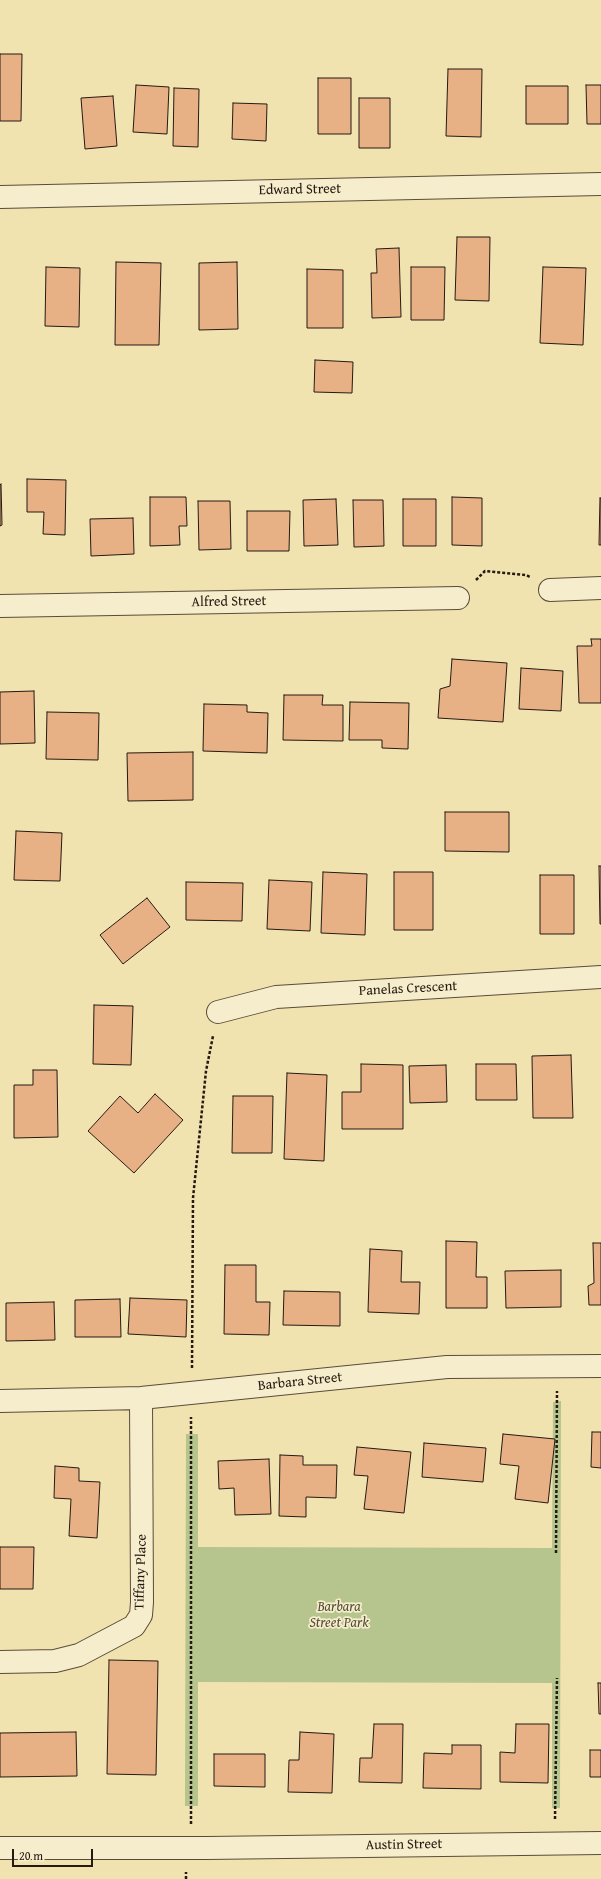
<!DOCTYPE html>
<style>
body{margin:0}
#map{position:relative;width:601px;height:1879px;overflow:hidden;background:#f1e3b0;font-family:"Gentium Book Plus",serif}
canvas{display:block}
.scale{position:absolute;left:12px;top:1849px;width:81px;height:18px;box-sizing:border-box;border:2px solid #261912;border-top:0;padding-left:5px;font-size:12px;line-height:14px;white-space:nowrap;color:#261912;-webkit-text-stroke:3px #f6edcc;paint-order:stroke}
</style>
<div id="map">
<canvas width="601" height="1879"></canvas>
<div class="scale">20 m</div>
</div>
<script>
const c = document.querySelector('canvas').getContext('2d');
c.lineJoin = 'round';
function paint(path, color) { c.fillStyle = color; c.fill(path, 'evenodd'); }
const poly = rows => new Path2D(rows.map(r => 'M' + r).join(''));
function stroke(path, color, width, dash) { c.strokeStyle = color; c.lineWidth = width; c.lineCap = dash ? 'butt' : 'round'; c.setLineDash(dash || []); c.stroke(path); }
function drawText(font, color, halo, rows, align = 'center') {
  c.font = font + ' "Gentium Book Plus",serif'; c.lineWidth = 3.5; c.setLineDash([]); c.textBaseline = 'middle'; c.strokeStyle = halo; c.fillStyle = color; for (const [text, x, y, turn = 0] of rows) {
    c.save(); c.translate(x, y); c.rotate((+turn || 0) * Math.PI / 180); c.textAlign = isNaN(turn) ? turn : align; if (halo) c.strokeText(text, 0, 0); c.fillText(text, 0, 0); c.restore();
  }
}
paint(poly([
 [561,1401,560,1808,552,1808,552,1683,198,1682,198,1806,185,1806,186,1434,198,1434,198,1547,552,1548,553,1402]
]), '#b6c48e');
const building = poly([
 [0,54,22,54,21,121,0,121,0,54],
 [448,69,482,69,481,137,446,136,448,69],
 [318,78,351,78,351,134,318,134,318,78],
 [136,85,169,87,167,134,133,132,136,85],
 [586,85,601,85,601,124,587,124,586,85],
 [526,86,568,86,568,124,526,124,526,86],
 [174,88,199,89,198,147,173,146,174,88],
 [113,96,117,146,85,149,81,98,113,96],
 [359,98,390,98,390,148,359,148,359,98],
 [233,103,267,104,266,141,232,139,233,103],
 [457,237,490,237,489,301,455,300,457,237],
 [399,248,401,317,372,318,371,273,377,273,376,249,399,248],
 [116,262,161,263,159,345,115,345,116,262],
 [237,262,238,329,199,330,199,263,237,262],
 [46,267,80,268,79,327,45,326,46,267],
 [411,267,445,267,444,320,411,320,411,267],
 [543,267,586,268,583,345,540,343,543,267],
 [307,269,343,270,343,328,307,328,307,269],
 [315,360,353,362,352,393,314,392,315,360],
 [27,479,66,480,65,535,43,534,44,512,27,512,27,479],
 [1,484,2,525,0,526,0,485,1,484],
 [150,497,186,497,187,526,179,526,180,545,150,546,150,497],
 [452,497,482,498,482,546,452,545,452,497],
 [600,498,601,498,601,545,599,545,600,498],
 [336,499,338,545,304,546,303,500,336,499],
 [403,499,436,499,436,546,403,546,403,499],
 [353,500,383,500,384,546,354,547,353,500],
 [198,501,230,501,231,549,199,550,198,501],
 [247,511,290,511,289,551,247,551,247,511],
 [133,518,134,554,91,556,90,519,133,518],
 [591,639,601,639,601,703,579,703,577,646,592,646,591,639],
 [452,659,507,663,503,722,438,718,440,689,450,686,452,659],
 [521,668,563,671,561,711,519,709,521,668],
 [34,691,35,743,0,744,0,692,34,691],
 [284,695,323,695,322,705,343,705,343,741,283,740,284,695],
 [350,702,409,703,408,749,382,748,382,740,349,740,350,702],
 [204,704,247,705,247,712,268,713,267,753,203,751,204,704],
 [47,712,99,713,98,760,46,759,47,712],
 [193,752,193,800,128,801,127,753,193,752],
 [445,812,509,812,509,852,445,851,445,812],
 [16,831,62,833,60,881,14,880,16,831],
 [599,866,601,866,601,924,600,924,599,866],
 [323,872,367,874,365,935,321,933,323,872],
 [394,872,433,872,433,930,394,930,394,872],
 [540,875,574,875,574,934,540,934,540,875],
 [269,880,312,882,310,931,267,929,269,880],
 [186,882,243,883,242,921,186,920,186,882],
 [147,898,170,927,123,964,100,935,147,898],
 [94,1005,133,1006,131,1065,93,1064,94,1005],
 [571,1055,573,1118,533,1118,532,1056,571,1055],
 [361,1064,403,1065,403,1129,342,1129,342,1092,361,1092,361,1064],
 [476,1064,516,1064,517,1100,476,1100,476,1064],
 [446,1065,447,1102,410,1103,409,1066,446,1065],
 [33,1070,57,1070,58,1137,14,1138,14,1085,33,1085,33,1070],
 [287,1073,327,1075,324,1161,284,1159,287,1073],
 [155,1094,183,1120,134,1173,88,1131,120,1096,138,1113,155,1094],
 [233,1096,273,1096,272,1153,232,1153,233,1096],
 [446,1241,477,1242,476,1277,487,1277,487,1308,446,1308,446,1241],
 [593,1243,601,1243,601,1305,589,1305,588,1286,594,1283,593,1243],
 [370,1249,402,1251,401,1282,420,1282,419,1314,368,1312,370,1249],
 [225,1265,256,1265,256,1302,270,1302,269,1335,224,1334,225,1265],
 [561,1270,561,1307,506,1308,505,1271,561,1270],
 [284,1291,340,1292,340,1326,283,1325,284,1291],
 [130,1298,187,1300,186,1337,128,1334,130,1298],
 [120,1299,121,1337,75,1337,75,1300,120,1299],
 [54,1302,55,1340,6,1341,6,1303,54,1302],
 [592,1432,601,1432,601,1468,591,1467,592,1432],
 [503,1434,555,1439,548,1503,515,1499,519,1466,500,1464,503,1434],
 [424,1443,486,1448,483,1482,422,1477,424,1443],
 [357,1447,411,1452,404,1513,364,1509,368,1476,354,1475,357,1447],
 [280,1455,303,1456,303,1465,337,1465,336,1498,306,1497,306,1517,279,1516,280,1455],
 [269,1459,271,1514,235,1515,234,1488,219,1489,218,1461,269,1459],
 [55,1466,79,1468,79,1481,100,1482,97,1538,69,1536,71,1499,54,1498,55,1466],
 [0,1547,34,1547,33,1589,0,1589,0,1547],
 [109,1660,158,1661,156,1775,107,1774,109,1660],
 [598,1683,601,1683,601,1714,599,1714,598,1683],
 [374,1724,403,1724,402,1783,359,1782,360,1758,372,1758,374,1724],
 [516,1724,549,1724,548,1783,500,1782,500,1752,515,1753,516,1724],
 [76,1732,77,1776,0,1777,0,1733,76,1732],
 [300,1732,334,1734,332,1793,288,1792,289,1760,299,1760,300,1732],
 [452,1745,481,1745,481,1789,423,1788,424,1753,452,1754,452,1745],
 [590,1750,601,1750,601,1777,590,1777,590,1750],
 [214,1754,265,1754,265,1787,214,1786,214,1754]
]);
paint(building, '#e7b185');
stroke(building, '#261912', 1);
const minor = poly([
 [0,197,601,184],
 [550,590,601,588],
 [0,606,458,598],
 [218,1012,276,997,601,977],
 [0,1401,141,1398,447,1367,601,1366],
 [0,1662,55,1661,79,1655,134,1626,141,1615,142,1602,141,1398],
 [0,1848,207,1848,601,1843]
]);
stroke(minor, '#594c3a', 24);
stroke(poly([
 [476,580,485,571,526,575,530,577],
 [192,1368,193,1198,206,1071,213,1036],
 [556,1553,557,1391],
 [555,1819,557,1678],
 [191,1824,191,1417],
 [186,1879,186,1872]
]), '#261912', 2.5, [3, 2]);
stroke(minor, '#f6edcc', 22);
drawText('14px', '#261912', '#f6edcc', [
 ["Edward Street",300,190,-1],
 ["Alfred Street",229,602,-1],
 ["Panelas Crescent",408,989,-3],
 ["Barbara Street",300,1382,-6],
 ["Tiffany Place",141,1572,-88],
 ["Austin Street",404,1845,-1]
]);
drawText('italic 14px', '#514c37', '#f6edcc', [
 ["Barbara",339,1607],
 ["Street Park",339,1623]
]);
</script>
